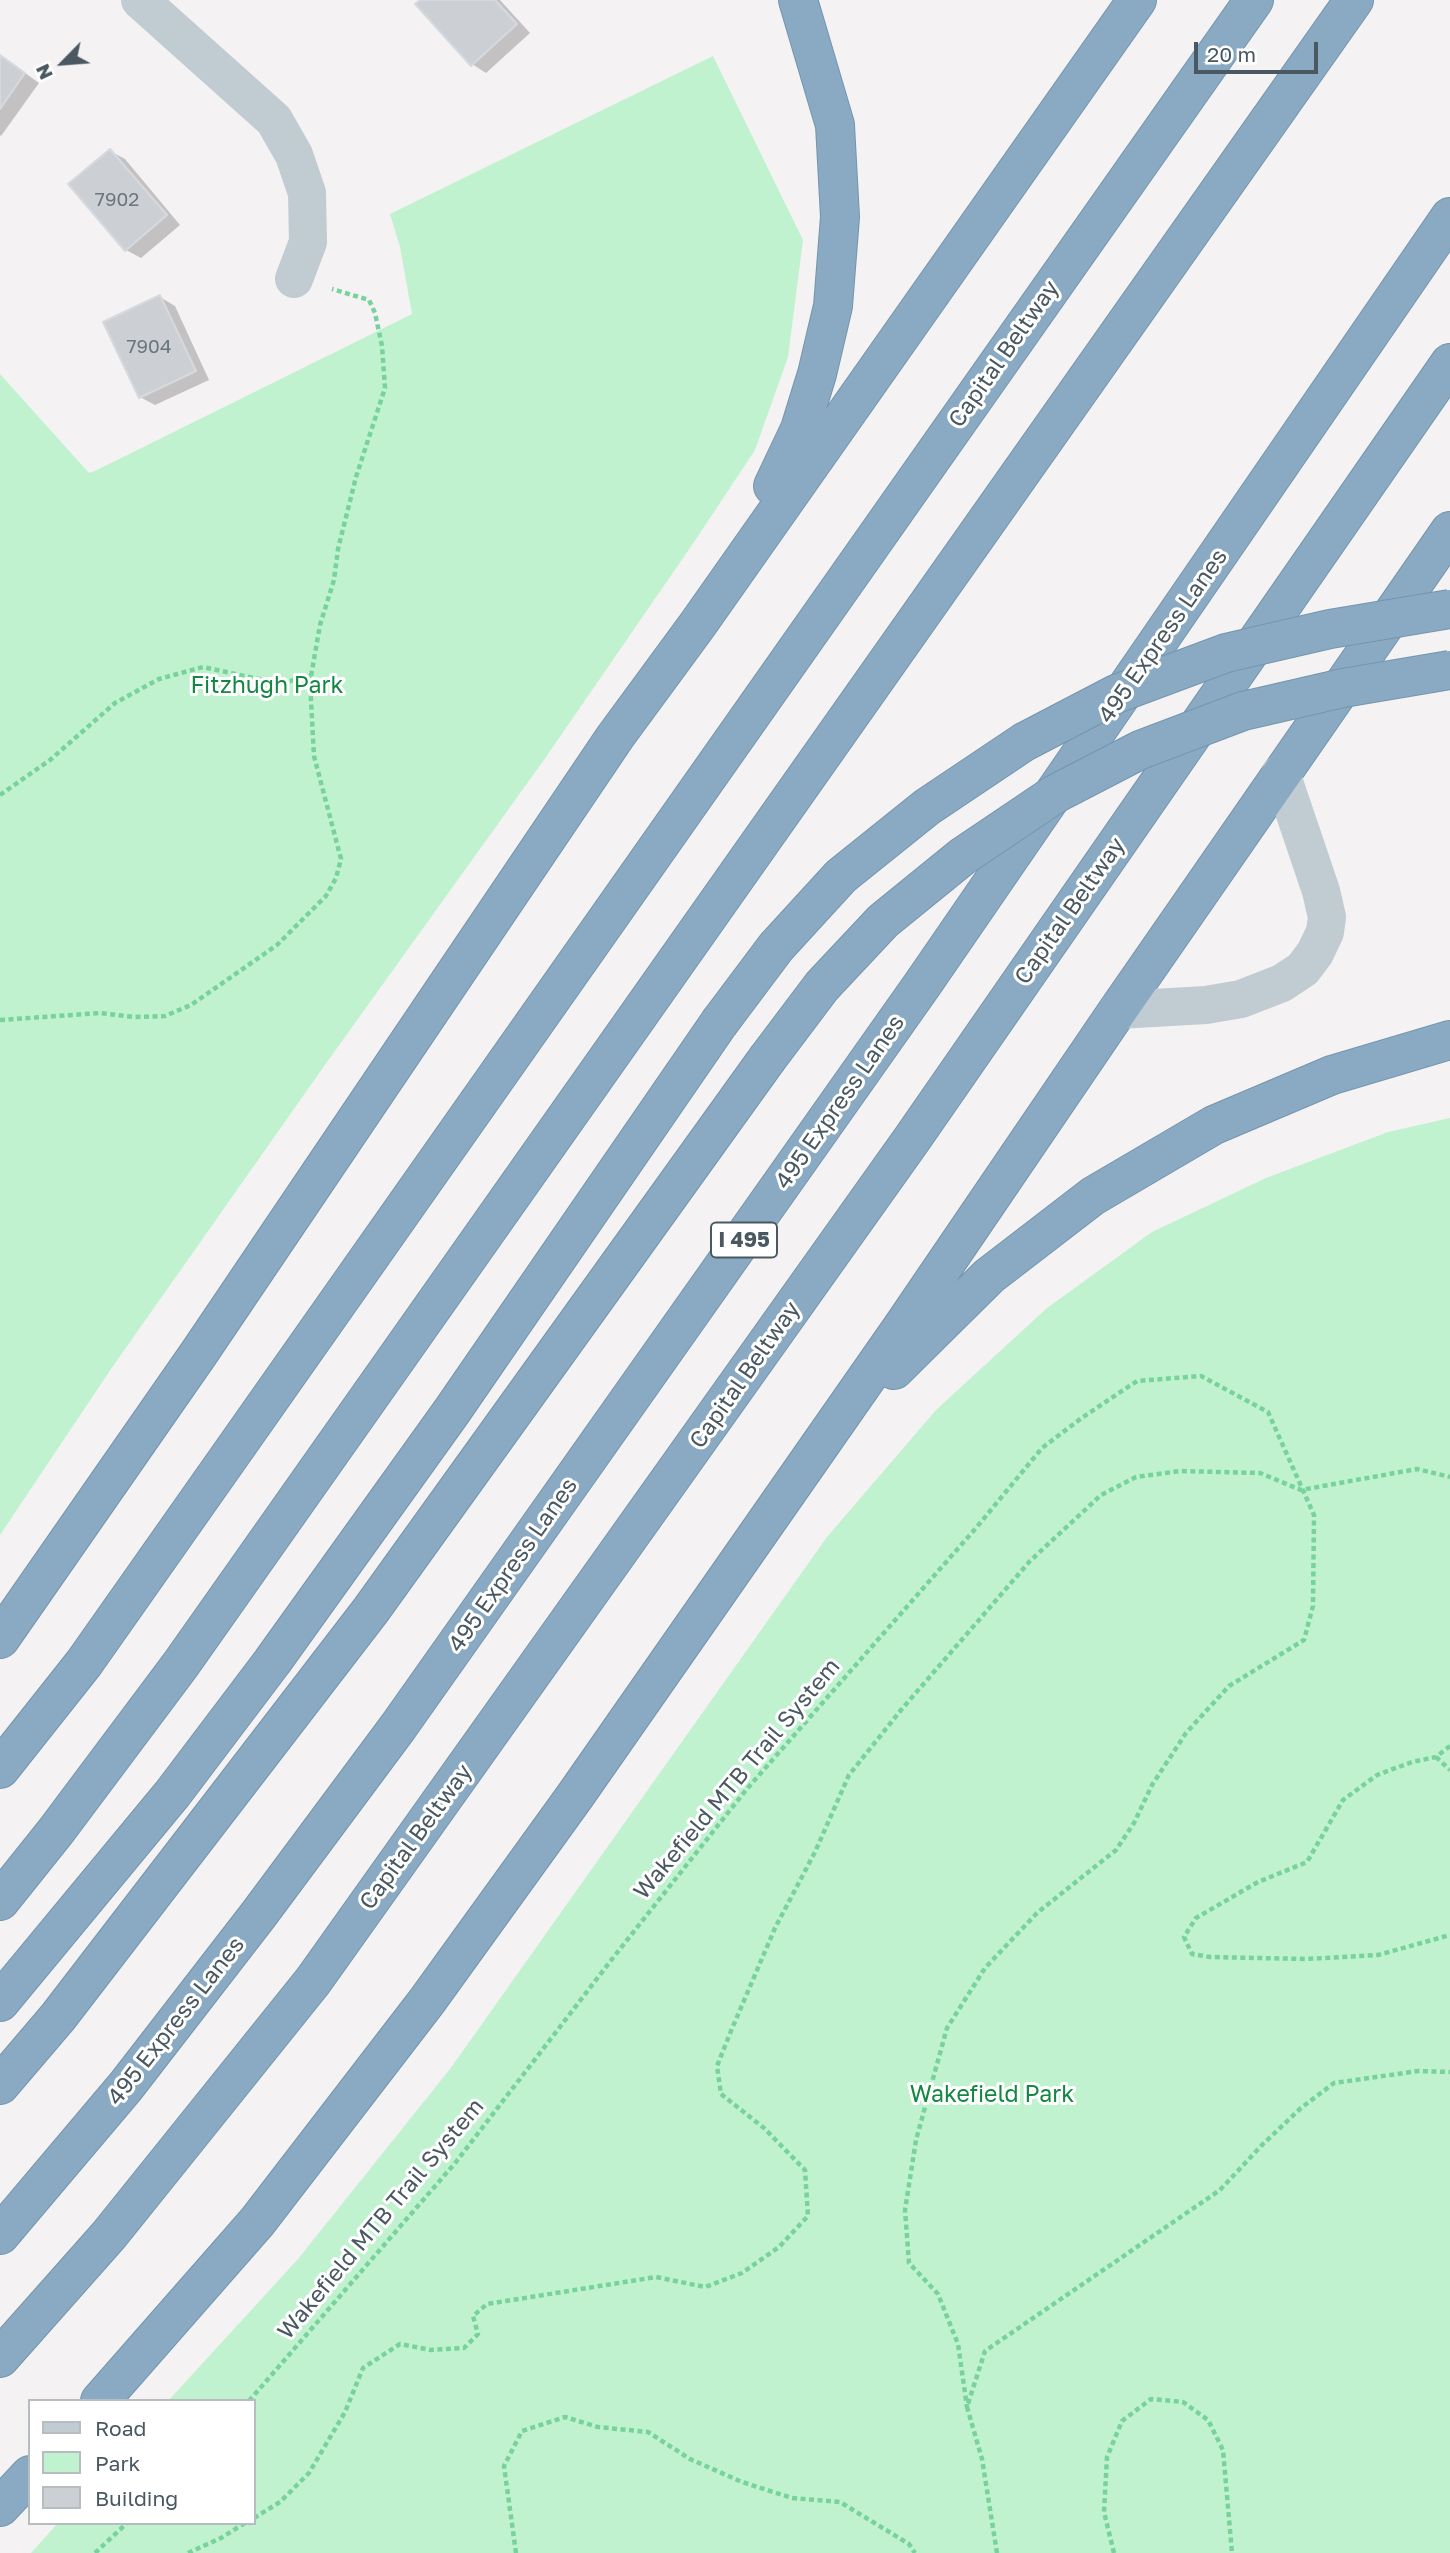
<!DOCTYPE html>
<style>
body{margin:0}
#map{position:relative;width:1450px;height:2553px;overflow:hidden;background:#f4f2f2;font-family:"Golos Text",sans-serif}
canvas{display:block}
.legend{position:absolute;left:28px;top:2399px;width:228px;height:126px;box-sizing:border-box;background:#fff;border:2px solid #b6bcc0;margin:0;padding:9px 12px;list-style:none;font-size:21px;color:#495861}
.legend li{display:flex;align-items:center;gap:14px;height:35px}
.legend b{width:35px;border:2px solid #b6bcc0}
.north{position:absolute;left:28px;top:28px;width:70px;height:70px;-webkit-text-stroke:5px #fff;paint-order:stroke;rotate:245deg;font-size:19px;font-weight:700;line-height:28px;text-align:center;color:#495861}
.north::after{content:'';display:block;margin:auto;width:24px;height:32px;background:#495861;clip-path:polygon(50% 0,100% 100%,50% 72%,0 100%)}
.scale{position:absolute;left:1194px;top:42px;width:124px;height:32px;box-sizing:border-box;border:4px solid #495861;border-top:0;padding-left:9px;font-size:21px;line-height:24px;white-space:nowrap;color:#495861;-webkit-text-stroke:5px #fff;paint-order:stroke}
</style>
<div id="map">
<canvas width="1450" height="2553"></canvas>
<ul class="legend">
<li><b style="height:9px;background:#c0cbd2"></b>Road</li>
<li><b style="height:19px;background:#c1f2cf"></b>Park</li>
<li><b style="height:19px;background:#ccd0d4"></b>Building</li>
</ul>
<div class="north">N</div>
<div class="scale">20 m</div>
</div>
<script>
const c = document.querySelector('canvas').getContext('2d');
c.lineJoin = 'round';
function paint(path, color) { c.fillStyle = color; c.fill(path, 'evenodd'); }
const poly = rows => new Path2D(rows.map(r => 'M' + r).join(''));
function stroke(path, color, width, dash) { c.strokeStyle = color; c.lineWidth = width; c.lineCap = dash ? 'butt' : 'round'; c.setLineDash(dash || []); c.stroke(path); }
function drawText(font, color, halo, rows, align = 'center') {
  c.font = font + ' "Golos Text",sans-serif'; c.lineWidth = 6; c.setLineDash([]); c.textBaseline = 'middle'; c.strokeStyle = halo; c.fillStyle = color; for (const [text, x, y, turn = 0] of rows) {
    c.save(); c.translate(x, y); c.rotate((+turn || 0) * Math.PI / 180); c.textAlign = isNaN(turn) ? turn : align; if (halo) c.strokeText(text, 0, 0); c.fillText(text, 0, 0); c.restore();
  }
}
paint(poly([
 [713,56,803,240,788,357,755,450,692,545,546,757,327,1062,111,1369,0,1535,0,374,89,473,97,470,412,314,400,247,390,214],
 [1450,1118,1450,2553,31,2553,58,2523,254,2523,254,2401,168,2401,298,2259,450,2069,827,1537,936,1410,1047,1308,1152,1232,1266,1178,1388,1132]
]), '#c1f2cf');
paint(poly([
 [422,0,500,0,530,33,486,73,472,64],
 [0,55,39,83,1,136,0,135],
 [110,151,125,159,180,225,141,258,126,250],
 [160,297,175,306,209,380,155,405,140,397]
]), '#0003');
const building = poly([
 [420,0,495,0,517,24,471,66,415,4,420,0],
 [0,55,25,73,0,109,0,55],
 [110,149,167,215,125,251,68,184,110,149],
 [160,295,196,371,139,398,103,322,160,295]
]);
paint(building, '#ccd0d4');
stroke(building, '#d6d9dd', 2);
const highway = poly([
 [773,486,800,429,817,374,833,306,840,217,835,125,798,0],
 [894,1370,989,1276,1093,1196,1214,1125,1332,1075,1450,1040],
 [0,1639,199,1353,615,737,698,624,1137,0],
 [0,1769,84,1663,1254,0],
 [0,1901,56,1831,181,1664,1354,0],
 [0,2002,173,1793,272,1662,452,1411,719,1023],
 [0,2085,58,2017,371,1610,767,1059],
 [0,2235,126,2086,259,1914,398,1727,922,985,1450,217],
 [0,2358,109,2235,313,1981,912,1139,1450,363],
 [100,2401,257,2222,427,2001,575,1796,903,1326,1118,1010,1450,531],
 [0,2507,30,2475]
]);
stroke(highway, '#7495ae', 40);
stroke(poly([
 [0,795,50,760,115,703,159,679,203,667,268,681,290,681,312,676],
 [0,1020,100,1013,134,1017,165,1016,191,1005,277,945,326,896,336,878,341,859,314,756,310,682,320,625,334,580,338,549,356,477,385,388,382,346,375,313,369,300,332,289],
 [1450,1746,1436,1757,1412,1762,1377,1775,1343,1800,1307,1862,1258,1882,1196,1918,1184,1937,1192,1954,1210,1957,1306,1959,1378,1955,1450,1935],
 [1436,1757,1450,1770],
 [249,2401,456,2162,616,1954,746,1790,976,1528,1042,1448,1083,1417,1137,1381,1201,1376,1268,1412,1314,1515,1313,1606,1304,1640,1229,1686,1186,1733,1152,1785,1134,1823,1116,1850,1037,1913,985,1968,947,2028,916,2140,905,2210,909,2263,938,2294,958,2344,967,2407],
 [254,2518,280,2502,309,2473,345,2412,363,2368,400,2344,431,2350,464,2348,478,2334,473,2316,487,2304,656,2277,705,2287,742,2273,779,2247,808,2216,805,2170,764,2128,721,2094,717,2066,731,2031,775,1928,815,1852,849,1775,901,1710,1030,1561,1101,1495,1136,1477,1180,1471,1260,1473,1301,1490,1417,1469,1450,1477],
 [95,2553,127,2523],
 [188,2553,221,2538,245,2523],
 [516,2553,504,2466,522,2431,565,2417,598,2427,648,2432,690,2459,742,2482,792,2498,840,2502,909,2544,915,2553],
 [997,2553,982,2459,967,2407,985,2351,1220,2190,1262,2145,1301,2108,1334,2083,1418,2071,1450,2072],
 [1114,2553,1104,2512,1107,2457,1122,2421,1151,2399,1183,2402,1208,2420,1223,2450,1232,2553]
]), '#77d29c', 4.5, [5, 3.5]);
stroke(poly([
 [140,0,274,120,294,155,307,193,308,242,294,279],
 [1118,1010,1206,1005,1241,999,1282,983,1303,969,1315,953,1325,932,1327,917,1321,891,1281,773]
]), '#c0cbd2', 38);
stroke(highway, '#89aac2', 38);
const highwayBridge = poly([
 [719,1023,776,947,841,876,927,807,1024,742,1116,694,1226,653,1330,629,1450,609],
 [767,1059,822,986,883,921,963,856,1055,794,1140,750,1243,711,1343,688,1450,670]
]);
stroke(highwayBridge, '#7495ae', 40, []);
stroke(highwayBridge, '#89aac2', 38);
drawText('19px', '#6a767e', null, [
 ["7902",117,200],
 ["7904",149,347]
]);
for (const [x, y, w] of [
 [744,1240,66]
]) { const box = new Path2D(); box.roundRect(x - w / 2, y - 17.5, w, 35, 5); c.fillStyle = '#fff'; c.fill(box); stroke(box, '#495861', 2); }
drawText('bold 21px', '#495861', null, [
 ["I 495",744,1240]
]);
drawText('23px', '#495861', '#fff', [
 ["Capital Beltway",1004,354,-55],
 ["495 Express Lanes",1163,636,-55],
 ["Capital Beltway",1070,911,-55],
 ["495 Express Lanes",840,1102,-55],
 ["Capital Beltway",745,1375,-55],
 ["495 Express Lanes",513,1565,-55],
 ["Wakefield MTB Trail System",737,1779,-50],
 ["Capital Beltway",416,1837,-54],
 ["495 Express Lanes",176,2021,-52],
 ["Wakefield MTB Trail System",381,2219,-50]
]);
drawText('23px', '#148742', '#fff', [
 ["Fitzhugh Park",267,686],
 ["Wakefield Park",992,2095]
]);
</script>
